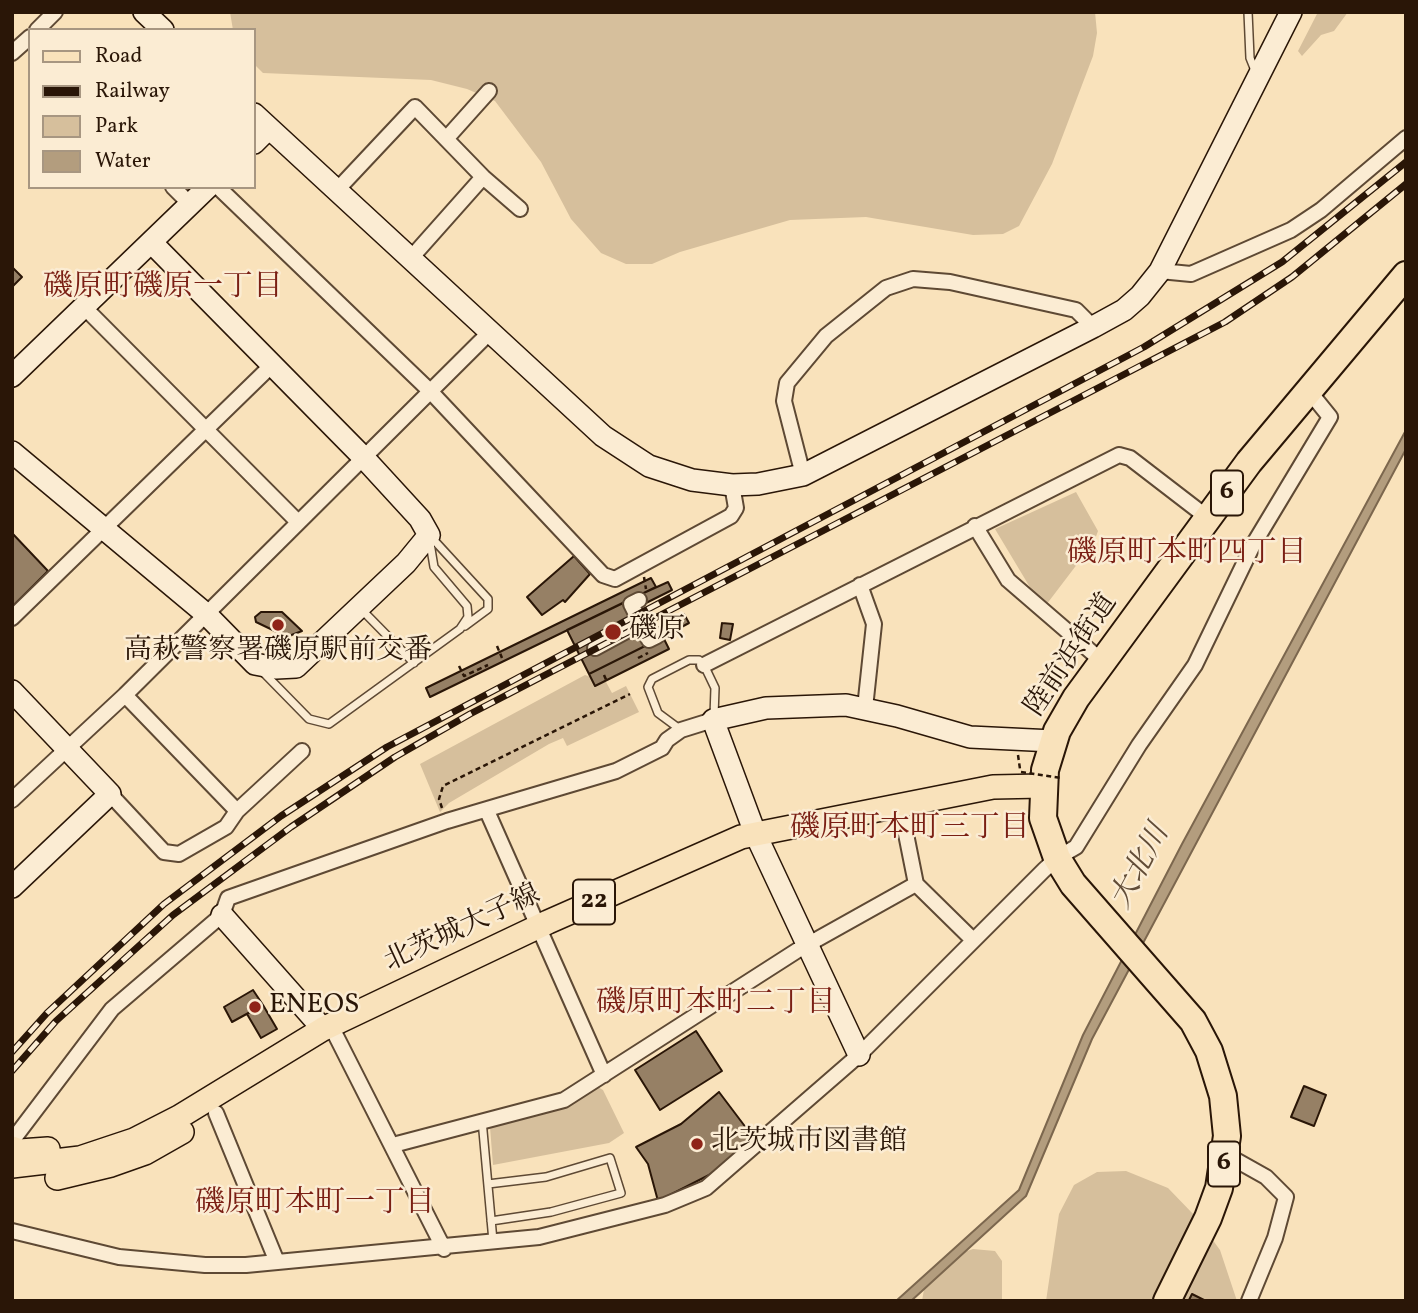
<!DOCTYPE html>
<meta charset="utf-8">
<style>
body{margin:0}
#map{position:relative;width:1418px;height:1313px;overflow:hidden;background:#f9e2bb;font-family:Vollkorn,serif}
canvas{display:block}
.frame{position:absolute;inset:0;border:14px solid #2a1607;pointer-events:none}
.legend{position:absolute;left:28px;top:28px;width:228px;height:161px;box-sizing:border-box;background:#fbecd3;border:2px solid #a79681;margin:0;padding:9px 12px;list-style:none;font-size:21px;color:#2a1607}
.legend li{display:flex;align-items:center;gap:14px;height:35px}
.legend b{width:35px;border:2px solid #a79681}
</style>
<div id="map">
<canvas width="1418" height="1313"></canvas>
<div class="frame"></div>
<ul class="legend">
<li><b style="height:9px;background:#f9e2bb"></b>Road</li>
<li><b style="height:9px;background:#2a1607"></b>Railway</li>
<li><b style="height:19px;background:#d6bf9c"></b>Park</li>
<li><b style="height:19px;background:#b39d7e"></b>Water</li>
</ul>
</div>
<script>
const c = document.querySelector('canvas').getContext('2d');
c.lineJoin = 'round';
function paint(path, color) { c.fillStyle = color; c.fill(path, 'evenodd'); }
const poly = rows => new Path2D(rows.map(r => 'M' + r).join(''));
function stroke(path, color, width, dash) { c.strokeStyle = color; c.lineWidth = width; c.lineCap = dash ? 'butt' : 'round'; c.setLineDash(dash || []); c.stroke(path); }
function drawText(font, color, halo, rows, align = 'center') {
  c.font = font + ' Vollkorn,"Noto Serif JP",serif'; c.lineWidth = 5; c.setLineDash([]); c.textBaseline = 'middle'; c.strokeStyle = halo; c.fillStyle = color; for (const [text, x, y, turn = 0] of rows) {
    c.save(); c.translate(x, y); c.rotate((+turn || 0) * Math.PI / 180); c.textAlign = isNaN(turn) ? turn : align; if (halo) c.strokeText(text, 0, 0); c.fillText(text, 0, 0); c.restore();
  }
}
paint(poly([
 [230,12,1095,12,1097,33,1093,56,1052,164,1019,226,1003,234,973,235,866,217,790,220,680,252,652,264,626,264,601,253,571,219,541,162,495,101,467,89,431,80,263,73,254,64,254,30,233,30],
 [1318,12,1348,12,1334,31,1321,35,1302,56,1298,51],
 [1076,492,1098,531,1094,542,1043,609,995,529],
 [585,675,606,682,612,693,626,686,639,712,567,746,563,738,549,744,449,803,440,812,420,764],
 [598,1087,603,1090,624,1133,609,1143,493,1165,490,1127,562,1107],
 [1126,1171,1168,1188,1196,1217,1220,1250,1237,1301,1046,1301,1059,1214,1074,1185,1097,1172],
 [973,1249,995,1251,1002,1261,1002,1301,922,1301,926,1278,944,1259]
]), '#d6bf9c');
const water = poly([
 [1406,430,1406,449,1092,1039,1026,1196,911,1301,896,1301,1019,1190,1083,1035,1182,844,1406,430]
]);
paint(water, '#b39d7e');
stroke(water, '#7c674e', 2);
const building = poly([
 [12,267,22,277,12,287,12,267],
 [12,533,48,571,14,605,12,603,12,533],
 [574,556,590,574,565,602,563,600,542,615,527,597,574,556],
 [651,578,656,587,430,697,426,688,651,578],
 [668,582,672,590,642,605,637,596,668,582],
 [637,596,637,608,649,633,659,639,589,674,567,630,637,596],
 [261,612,282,612,302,631,281,639,281,634,256,622,255,617,261,612],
 [684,614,689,623,659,639,654,630,684,614],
 [722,623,733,624,730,640,720,638,722,623],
 [663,637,669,649,595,686,589,674,663,637],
 [253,990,263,1005,232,1022,224,1007,253,990],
 [263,1005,277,1029,261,1038,247,1014,263,1005],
 [696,1031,722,1071,660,1110,635,1070,696,1031],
 [1304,1086,1326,1095,1314,1126,1291,1117,1304,1086],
 [719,1092,756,1141,713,1173,658,1201,648,1164,636,1147,681,1124,719,1092],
 [1192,1294,1206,1301,1189,1300,1192,1294]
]);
paint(building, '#968065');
stroke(building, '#2a1607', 2);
const lane = poly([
 [1248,12,1250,58,1256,73],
 [432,538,488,599,488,609,465,626],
 [360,608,414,663],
 [261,670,309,719,329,724,460,629,468,617,467,606,434,567,430,543],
 [681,730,658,713,648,687,652,679,689,660,699,660,704,665,715,688,714,716],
 [482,1120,493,1241],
 [488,1184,546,1177,610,1158,621,1193,551,1212,491,1221]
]);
const street = poly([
 [37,30,55,12],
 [12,53,30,37],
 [446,139,489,91],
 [483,177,520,209],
 [173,187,190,204],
 [218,187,431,392,603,575,615,579,731,516,736,508,732,485],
 [337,190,415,107,483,177,411,258],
 [1160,271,1191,274,1291,230,1321,210,1406,138],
 [85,308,297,521],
 [803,475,784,401,787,383,826,336,886,288,913,279,950,282,1076,310,1093,327],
 [975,526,1008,580,1103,662],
 [860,585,874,624,865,708],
 [639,600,631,604,649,640,657,636],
 [12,618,272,365],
 [595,648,641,623],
 [704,665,1119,455,1130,458,1208,518],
 [125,695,237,811],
 [110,794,164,852,179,854,226,827,237,811,302,751],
 [12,800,125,695,491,331],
 [900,804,916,884,973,940],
 [487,811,604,1075],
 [331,1026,444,1249],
 [216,1113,277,1262],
 [12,1141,112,1009,222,915,228,898,447,821,616,771,662,748,667,740,681,730,713,720],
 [393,1145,564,1100,798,950,916,884],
 [1225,1154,1266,1177,1286,1197,1275,1238,1249,1301],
 [12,1231,119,1257,205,1265,246,1265,539,1237,665,1205,706,1188,859,1055,1044,870,1057,858,1076,847,1139,745,1195,665,1253,545,1330,417,1309,391]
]);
const secondary = poly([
 [144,12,163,30],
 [254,114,603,436,649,466,692,480,732,485,758,484,803,475,1093,327,1124,310,1140,296,1160,271,1291,12],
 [254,143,269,128],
 [12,376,208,187],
 [12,452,206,614,255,664,276,668,296,667,406,563,429,535,420,519,364,458,151,242],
 [12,691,110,794,12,887],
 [222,915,323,1029],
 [859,1055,755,833,713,720,766,708,846,705,897,716,970,737,1053,741]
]);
const primary = poly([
 [12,1148,20,1151,48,1149],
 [12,1166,80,1158,134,1140,179,1117,323,1029,548,922,741,837,993,787,1042,786],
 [57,1178,111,1165,145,1153,182,1132]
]);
const highway = poly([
 [1167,1301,1208,1218,1219,1188,1227,1136,1223,1096,1209,1051,1193,1021,1073,884,1057,858,1043,818,1045,770,1057,731,1076,698,1249,462,1406,275]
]);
stroke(lane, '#5e4934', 10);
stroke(street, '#5e4934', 18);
stroke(secondary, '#2a1607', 24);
stroke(primary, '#2a1607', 26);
stroke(highway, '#2a1607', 30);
stroke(poly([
 [644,577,646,589],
 [497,646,502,658],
 [638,658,648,653],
 [459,666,464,676,488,665],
 [604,675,607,682],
 [1018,755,1020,769],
 [442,808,439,799,443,786,630,694]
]), '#2a1607', 2.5, [5, 3.5]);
stroke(lane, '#fbecd3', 7);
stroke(street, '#fbecd3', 14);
stroke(secondary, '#fbecd3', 21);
stroke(primary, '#f9e2bb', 23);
stroke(highway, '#f9e2bb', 26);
const rail = poly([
 [12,1052,47,1013,164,904,281,816,387,747,1144,347,1282,262,1406,162],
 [12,1071,56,1021,173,915,291,827,395,757,470,714,1225,322,1292,277,1406,184]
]);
stroke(rail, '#2a1607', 7);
stroke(rail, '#fbecd3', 4.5, [13]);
stroke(poly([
 [1021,772,1061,778]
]), '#2a1607', 2.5, [5, 3.5]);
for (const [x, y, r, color] of [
 [278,625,7,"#8f2418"],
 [613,632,9,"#8f2418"],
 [255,1007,7,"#8f2418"],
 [697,1144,7,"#8f2418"]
]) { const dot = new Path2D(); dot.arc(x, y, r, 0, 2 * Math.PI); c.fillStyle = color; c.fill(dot); stroke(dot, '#fbecd3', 2.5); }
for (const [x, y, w] of [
 [1227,493,32],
 [594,902,42],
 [1224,1164,32]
]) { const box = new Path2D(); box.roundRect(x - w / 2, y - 22.5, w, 45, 5); c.fillStyle = '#fbecd3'; c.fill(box); stroke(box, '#2a1607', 2); }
drawText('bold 26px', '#2a1607', null, [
 ["6",1227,493],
 ["22",594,902],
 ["6",1224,1164]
]);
drawText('28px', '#2a1607', '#fbecd3', [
 ["磯原",629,632],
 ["高萩警察署磯原駅前交番",278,653,"center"],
 ["ENEOS",269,1007],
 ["北茨城市図書館",711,1144]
], 'left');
drawText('28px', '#2a1607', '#fbecd3', [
 ["陸前浜街道",1073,656,-56],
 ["北茨城大子線",463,930,-25]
]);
drawText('30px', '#7a1f14', '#fbecd3', [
 ["磯原町磯原一丁目",163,289],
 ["磯原町本町四丁目",1187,555],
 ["磯原町本町三丁目",910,830],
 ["磯原町本町二丁目",716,1005],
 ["磯原町本町一丁目",315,1205]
]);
drawText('italic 30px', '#614c37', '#fbecd3', [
 ["大北川",1142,868,-62]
]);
</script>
